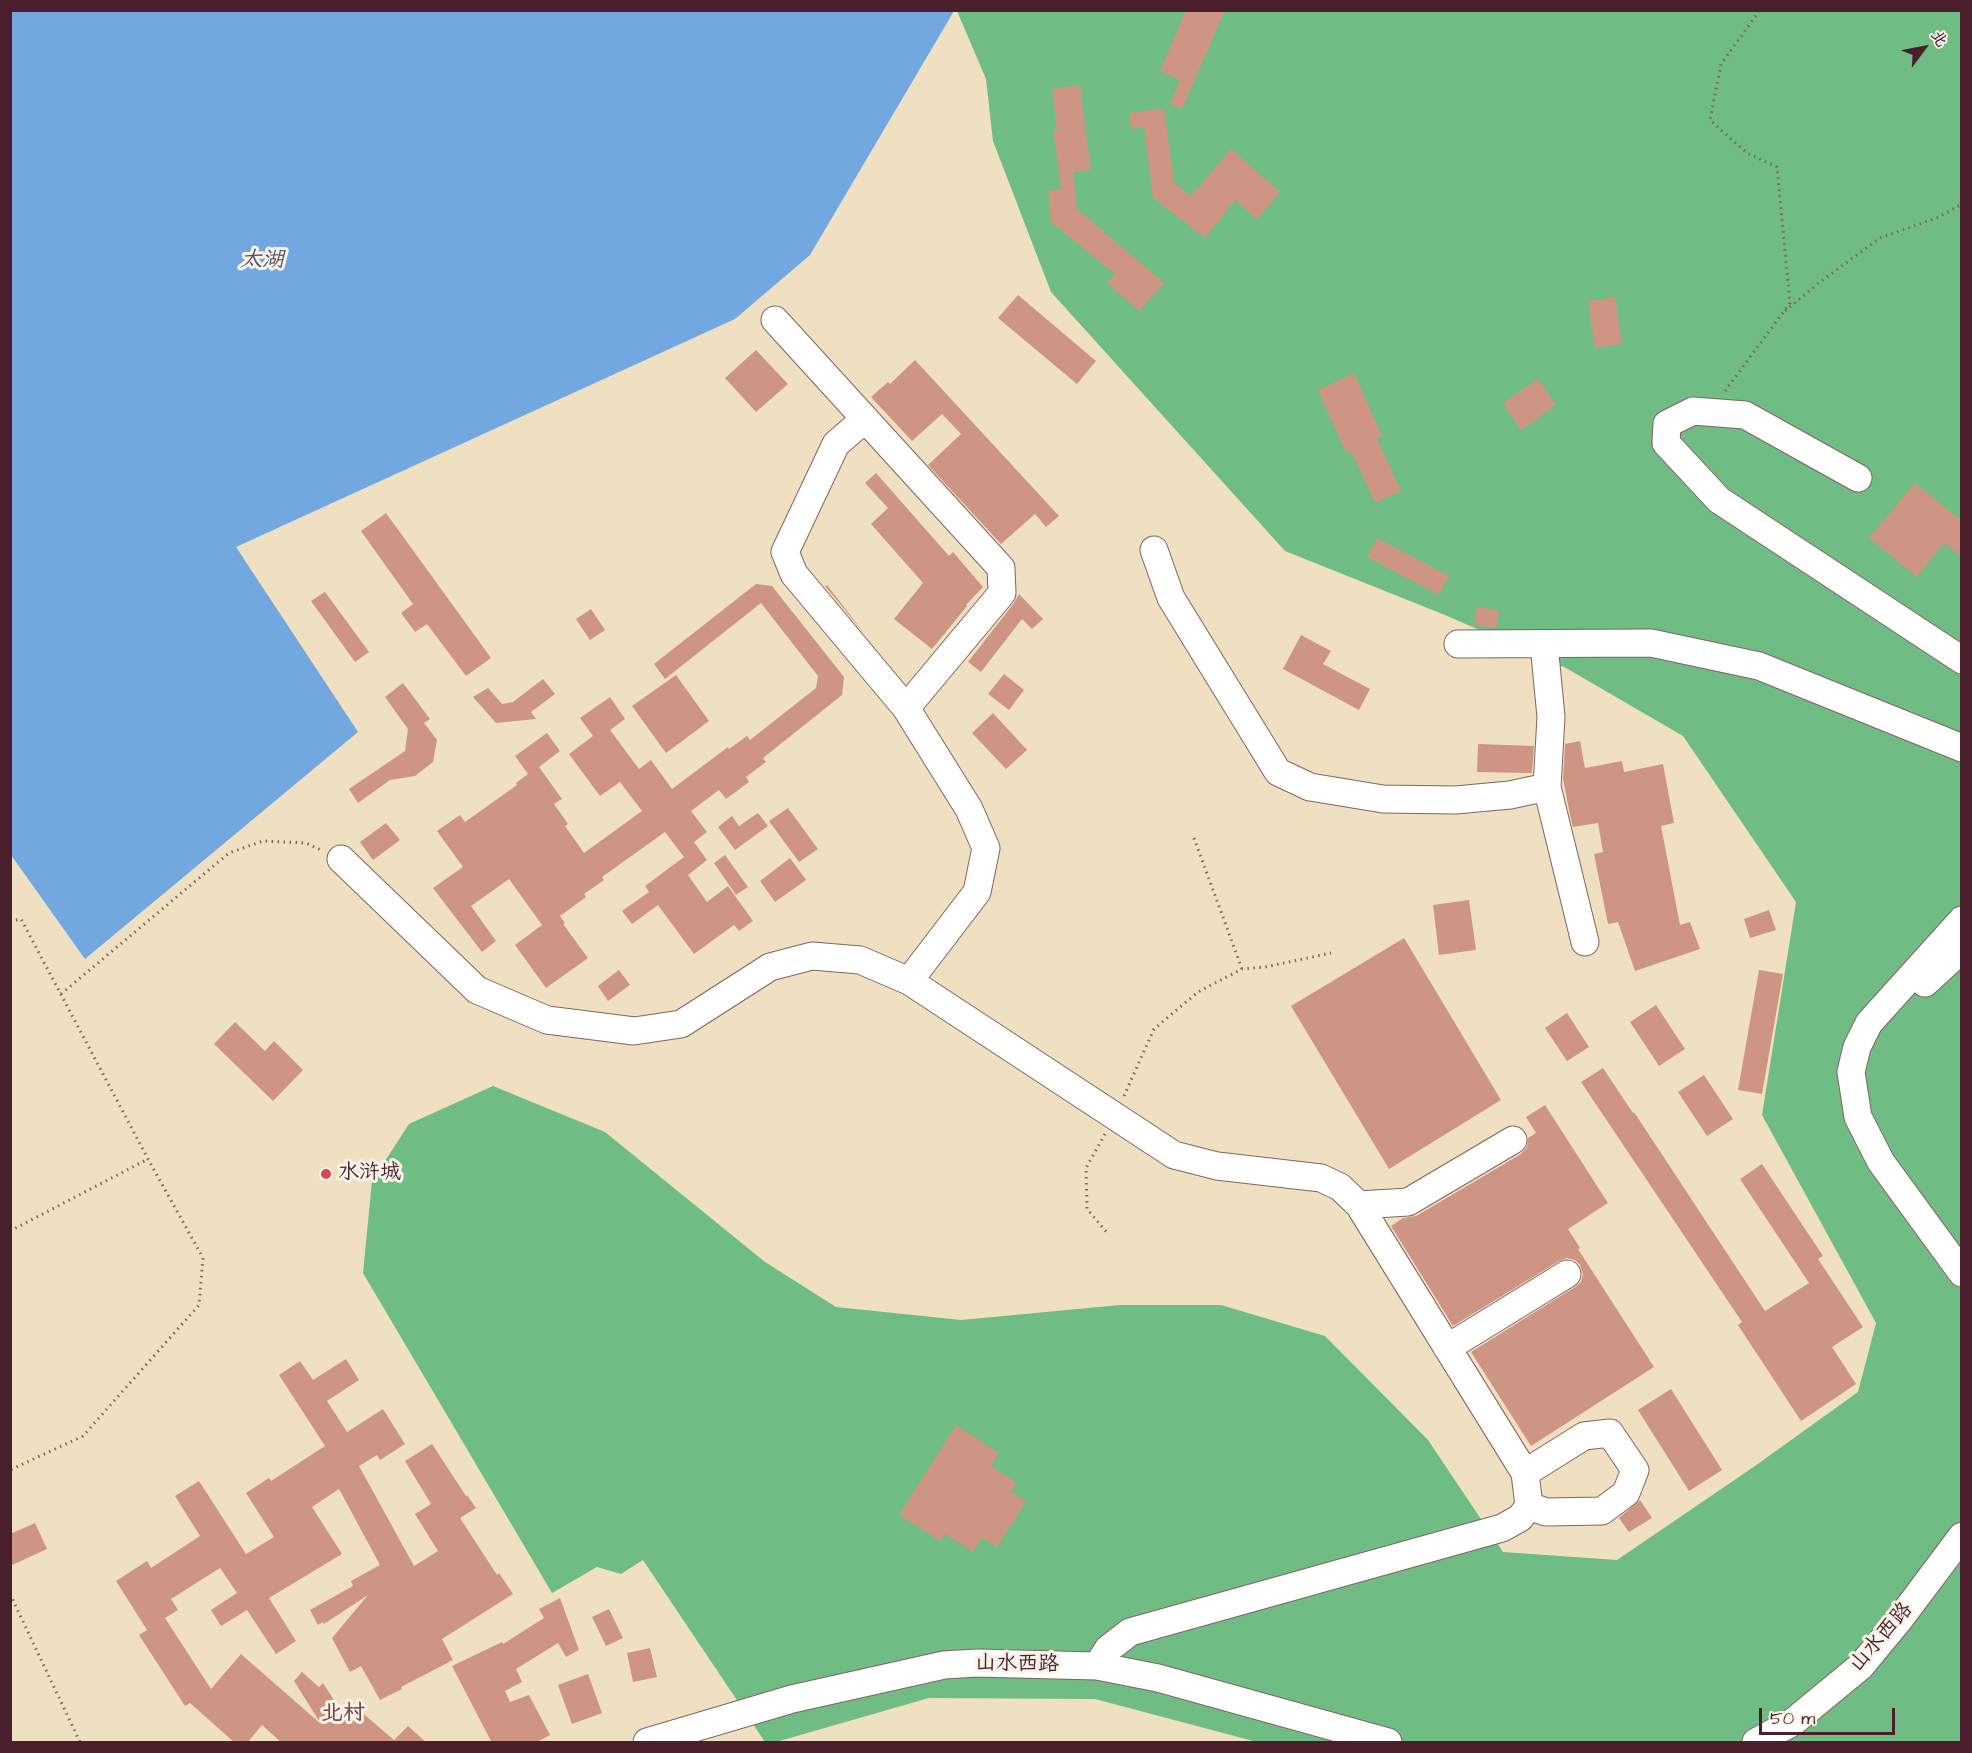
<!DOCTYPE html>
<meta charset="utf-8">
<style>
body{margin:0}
#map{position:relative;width:1972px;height:1753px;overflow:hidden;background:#efe0c1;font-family:"Architects Daughter","LXGW WenKai TC",sans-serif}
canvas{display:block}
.frame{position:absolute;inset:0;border:12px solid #4a1f2b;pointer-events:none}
.north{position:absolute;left:1894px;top:18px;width:60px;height:60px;-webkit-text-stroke:4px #f7f3e8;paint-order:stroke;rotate:58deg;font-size:16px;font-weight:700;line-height:24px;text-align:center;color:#4a1f2b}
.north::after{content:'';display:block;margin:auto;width:21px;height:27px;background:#4a1f2b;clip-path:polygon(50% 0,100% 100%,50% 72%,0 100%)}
.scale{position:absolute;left:1759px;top:1708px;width:136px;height:27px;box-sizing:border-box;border:3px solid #4a1f2b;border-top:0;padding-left:8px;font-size:18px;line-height:21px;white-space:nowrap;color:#4a1f2b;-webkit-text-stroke:4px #f7f3e8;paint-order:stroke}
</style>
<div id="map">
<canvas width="1972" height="1753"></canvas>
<div class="frame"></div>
<div class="north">北</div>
<div class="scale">50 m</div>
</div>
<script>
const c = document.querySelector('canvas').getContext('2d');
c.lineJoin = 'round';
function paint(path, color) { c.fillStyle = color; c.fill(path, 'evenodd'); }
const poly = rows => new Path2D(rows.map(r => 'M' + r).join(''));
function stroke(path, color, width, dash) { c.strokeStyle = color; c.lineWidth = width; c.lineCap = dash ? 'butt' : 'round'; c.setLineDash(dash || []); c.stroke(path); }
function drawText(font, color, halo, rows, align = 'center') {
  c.font = font + ' "Architects Daughter","LXGW WenKai TC",sans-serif'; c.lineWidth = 6; c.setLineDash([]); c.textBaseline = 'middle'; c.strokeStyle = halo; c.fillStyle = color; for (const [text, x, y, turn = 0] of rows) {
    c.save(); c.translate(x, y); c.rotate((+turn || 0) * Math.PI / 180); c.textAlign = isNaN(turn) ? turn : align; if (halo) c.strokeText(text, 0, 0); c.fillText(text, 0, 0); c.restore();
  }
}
paint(poly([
 [957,11,1961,11,1961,1742,1257,1742,1095,1699,929,1698,776,1742,765,1742,643,1560,621,1574,597,1567,552,1593,363,1273,372,1181,409,1124,493,1086,605,1132,765,1262,836,1307,961,1320,1120,1305,1221,1305,1325,1336,1428,1440,1503,1552,1617,1560,1755,1466,1858,1392,1876,1323,1762,1115,1796,902,1683,736,1566,668,1445,615,1285,551,1051,292,993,141,986,79]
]), '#6fbc85');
paint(poly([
 [10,11,954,11,810,255,735,319,236,547,358,732,85,959,11,855]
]), '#72a7df');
paint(poly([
 [1186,10,1225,10,1182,109,1170,104,1180,80,1160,71],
 [1080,85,1091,170,1073,172,1077,209,1164,283,1139,311,1107,283,1115,274,1051,222,1048,191,1061,189,1053,129,1057,129,1052,89],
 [1164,108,1174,182,1191,196,1231,149,1280,192,1257,219,1235,200,1205,238,1153,198,1144,127,1131,129,1129,113],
 [1018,295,1096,361,1077,384,998,318],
 [1615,297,1622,344,1595,348,1588,301],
 [756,350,788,384,756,412,725,378],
 [915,360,1059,516,1046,527,1035,514,1001,544,928,465,961,434,942,414,912,441,871,397,888,382,890,384],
 [1354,373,1382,436,1377,439,1401,491,1375,503,1351,451,1346,453,1318,390],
 [1538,379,1556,405,1521,430,1503,403],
 [876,473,949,556,953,552,983,587,966,605,967,606,932,649,894,619,923,583,871,524,888,508,865,483],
 [1915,483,1962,521,1962,557,1944,543,1917,577,1869,538],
 [386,513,491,658,466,676,427,624,415,632,401,613,413,604,361,531],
 [1377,538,1449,576,1439,595,1367,557],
 [756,584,772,586,844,677,842,695,763,758,766,762,746,777,749,782,726,799,719,790,691,811,707,832,694,842,707,860,688,875,707,902,728,886,753,921,739,931,734,925,694,954,658,905,632,924,622,911,649,892,645,886,684,857,665,832,602,877,604,880,584,894,586,897,560,916,565,923,563,924,588,958,546,988,515,945,542,925,509,879,471,906,496,941,482,952,433,888,463,867,437,831,460,815,465,822,517,785,516,783,528,774,515,756,547,733,560,751,539,767,562,799,554,804,568,824,565,826,584,853,642,811,620,782,600,796,569,754,593,736,580,718,610,697,625,719,610,730,639,769,651,760,672,789,728,747,729,749,747,736,750,740,816,688,818,676,761,603,665,679,654,664],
 [827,585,864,633,825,586],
 [325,592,369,652,355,662,311,601],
 [1019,594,1043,619,1032,629,1022,619,981,672,968,662,1014,603],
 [1477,607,1499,610,1497,628,1474,625],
 [591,609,605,630,590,640,576,619],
 [1301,635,1331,651,1323,664,1370,689,1359,710,1283,669],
 [1004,674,1024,690,1009,710,988,694],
 [676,675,709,721,666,753,632,706],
 [543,679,555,694,531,712,536,719,496,723,473,697,488,688,502,704,513,702],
 [403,683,430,719,424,723,437,740,433,762,415,776,390,780,358,803,349,789,405,751,408,729,385,697],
 [993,713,1027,750,1006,769,972,733],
 [1580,741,1585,768,1622,761,1624,772,1663,764,1674,823,1661,826,1680,925,1690,922,1700,949,1635,971,1618,922,1608,924,1594,854,1603,852,1598,823,1573,827,1570,815,1563,779,1565,744],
 [1478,744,1534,746,1532,773,1477,772],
 [788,808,818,849,799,862,769,821],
 [758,813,768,826,735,850,718,827,732,816,739,826],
 [386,823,400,840,373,860,360,842],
 [725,855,748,887,736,895,714,863],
 [790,858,806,880,775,902,760,881],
 [1469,900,1476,950,1439,955,1433,905],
 [1769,910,1776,930,1750,938,1744,919],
 [1404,938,1501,1100,1389,1169,1291,1006],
 [619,970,630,985,608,1001,598,986],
 [1759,970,1783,974,1762,1094,1738,1090],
 [1656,1005,1685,1049,1659,1066,1630,1022],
 [1567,1013,1589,1047,1567,1061,1545,1028],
 [235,1022,265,1051,274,1041,303,1070,273,1101,214,1044],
 [1603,1068,1633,1113,1634,1112,1765,1311,1809,1283,1740,1179,1762,1164,1823,1256,1818,1259,1863,1327,1832,1347,1856,1384,1801,1421,1738,1325,1742,1322,1581,1082],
 [1704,1075,1733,1119,1707,1136,1678,1092],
 [1545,1105,1608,1203,1568,1229,1580,1248,1578,1249,1654,1367,1531,1446,1471,1352,1575,1287,1581,1282,1583,1274,1580,1265,1575,1260,1567,1258,1559,1261,1453,1326,1391,1226,1403,1218,1416,1216,1521,1154,1527,1147,1528,1138,1536,1133,1526,1117],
 [346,1359,359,1380,327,1401,347,1432,383,1409,405,1444,380,1460,377,1455,359,1466,414,1566,438,1551,415,1514,431,1504,405,1461,432,1444,466,1496,467,1495,476,1508,460,1518,497,1575,499,1573,513,1594,442,1639,453,1660,401,1687,402,1689,380,1700,361,1666,350,1672,332,1638,368,1595,324,1624,323,1622,318,1625,310,1610,353,1586,351,1581,380,1565,339,1489,312,1507,342,1554,269,1598,296,1641,276,1654,247,1610,221,1626,211,1610,237,1593,220,1568,171,1599,178,1610,165,1618,211,1689,241,1654,321,1724,294,1681,302,1672,319,1687,323,1683,341,1711,352,1704,394,1740,408,1726,427,1743,282,1743,262,1725,247,1743,235,1743,190,1703,185,1706,139,1635,147,1630,116,1581,147,1561,151,1568,200,1536,175,1496,199,1481,246,1554,274,1537,246,1493,269,1478,271,1481,325,1446,279,1375,300,1361,313,1380],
 [1671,1389,1722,1470,1689,1491,1638,1410],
 [956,1425,999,1453,991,1466,1017,1483,1011,1492,1026,1501,997,1547,982,1538,973,1552,945,1534,940,1541,899,1515],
 [1640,1500,1652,1518,1629,1532,1619,1518],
 [35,1523,47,1549,10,1566,10,1534],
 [560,1598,579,1650,566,1657,558,1643,516,1669,522,1682,505,1691,510,1702,529,1695,550,1735,535,1743,492,1743,452,1666,502,1642,503,1644,544,1618,539,1609],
 [609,1609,623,1638,606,1646,592,1617],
 [650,1648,657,1677,633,1682,627,1653],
 [588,1674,602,1713,572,1724,558,1685]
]), '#cf9584');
const minor = poly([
 [775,320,1001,568,1002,593,906,708,969,809,986,848,977,892,909,981],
 [865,419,836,444,785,552,794,574,906,708],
 [1858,478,1745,415,1693,411,1667,424,1666,443,1719,500,1962,660],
 [1154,550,1171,598,1278,772,1310,787,1383,799,1456,800,1510,795,1547,787],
 [1458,644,1651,643,1759,666,1962,748],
 [1544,644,1551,717,1547,787,1585,942],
 [341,859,477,990,547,1020,634,1031,681,1024,770,967,812,956,860,960,909,981,1174,1155,1217,1166,1321,1178,1340,1187,1359,1205,1525,1473,1529,1506,1520,1518,1502,1528,1130,1632,1108,1649,1097,1666],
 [1962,920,1869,1023,1857,1047,1851,1072,1858,1117,1881,1162,1962,1273],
 [1925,983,1962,949],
 [1359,1205,1408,1202,1513,1140],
 [1447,1348,1567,1274],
 [1525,1473,1584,1436,1610,1433,1635,1470,1626,1493,1602,1511,1546,1512,1529,1506],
 [647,1742,792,1699,944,1665,977,1663,1097,1666,1158,1678,1388,1742],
 [1756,1742,1793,1722,1861,1666,1899,1620,1962,1536]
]);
stroke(minor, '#846360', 29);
stroke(poly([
 [1785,311,1820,282,1880,238,1939,217,1962,204],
 [1725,391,1790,303,1777,167,1747,153,1710,120,1721,64,1760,10],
 [1194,838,1242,969],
 [10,921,21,919,148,1159,203,1258,199,1305,83,1436,10,1470],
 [61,994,229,853,263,841,306,843,323,851],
 [1124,1096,1154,1029,1198,992,1242,969,1265,967,1331,953],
 [1105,1134,1086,1168,1087,1209,1109,1235],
 [10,1231,148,1159],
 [10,1594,80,1742]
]), '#846360', 3, [1.5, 4.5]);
stroke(minor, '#fff', 27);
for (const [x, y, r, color] of [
 [326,1174,6,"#d1495b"]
]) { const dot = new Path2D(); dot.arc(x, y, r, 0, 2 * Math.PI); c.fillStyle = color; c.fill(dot); stroke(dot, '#f7f3e8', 2); }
drawText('21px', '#4a1f2b', '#f7f3e8', [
 ["水浒城",338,1174]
], 'left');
drawText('21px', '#4a1f2b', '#f7f3e8', [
 ["山水西路",1882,1638,-49],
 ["山水西路",1017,1665,1]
]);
drawText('italic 22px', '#584f6a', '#f7f3e8', [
 ["太湖",262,261]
]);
drawText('bold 22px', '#79484a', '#f7f3e8', [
 ["北村",343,1714]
]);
</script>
